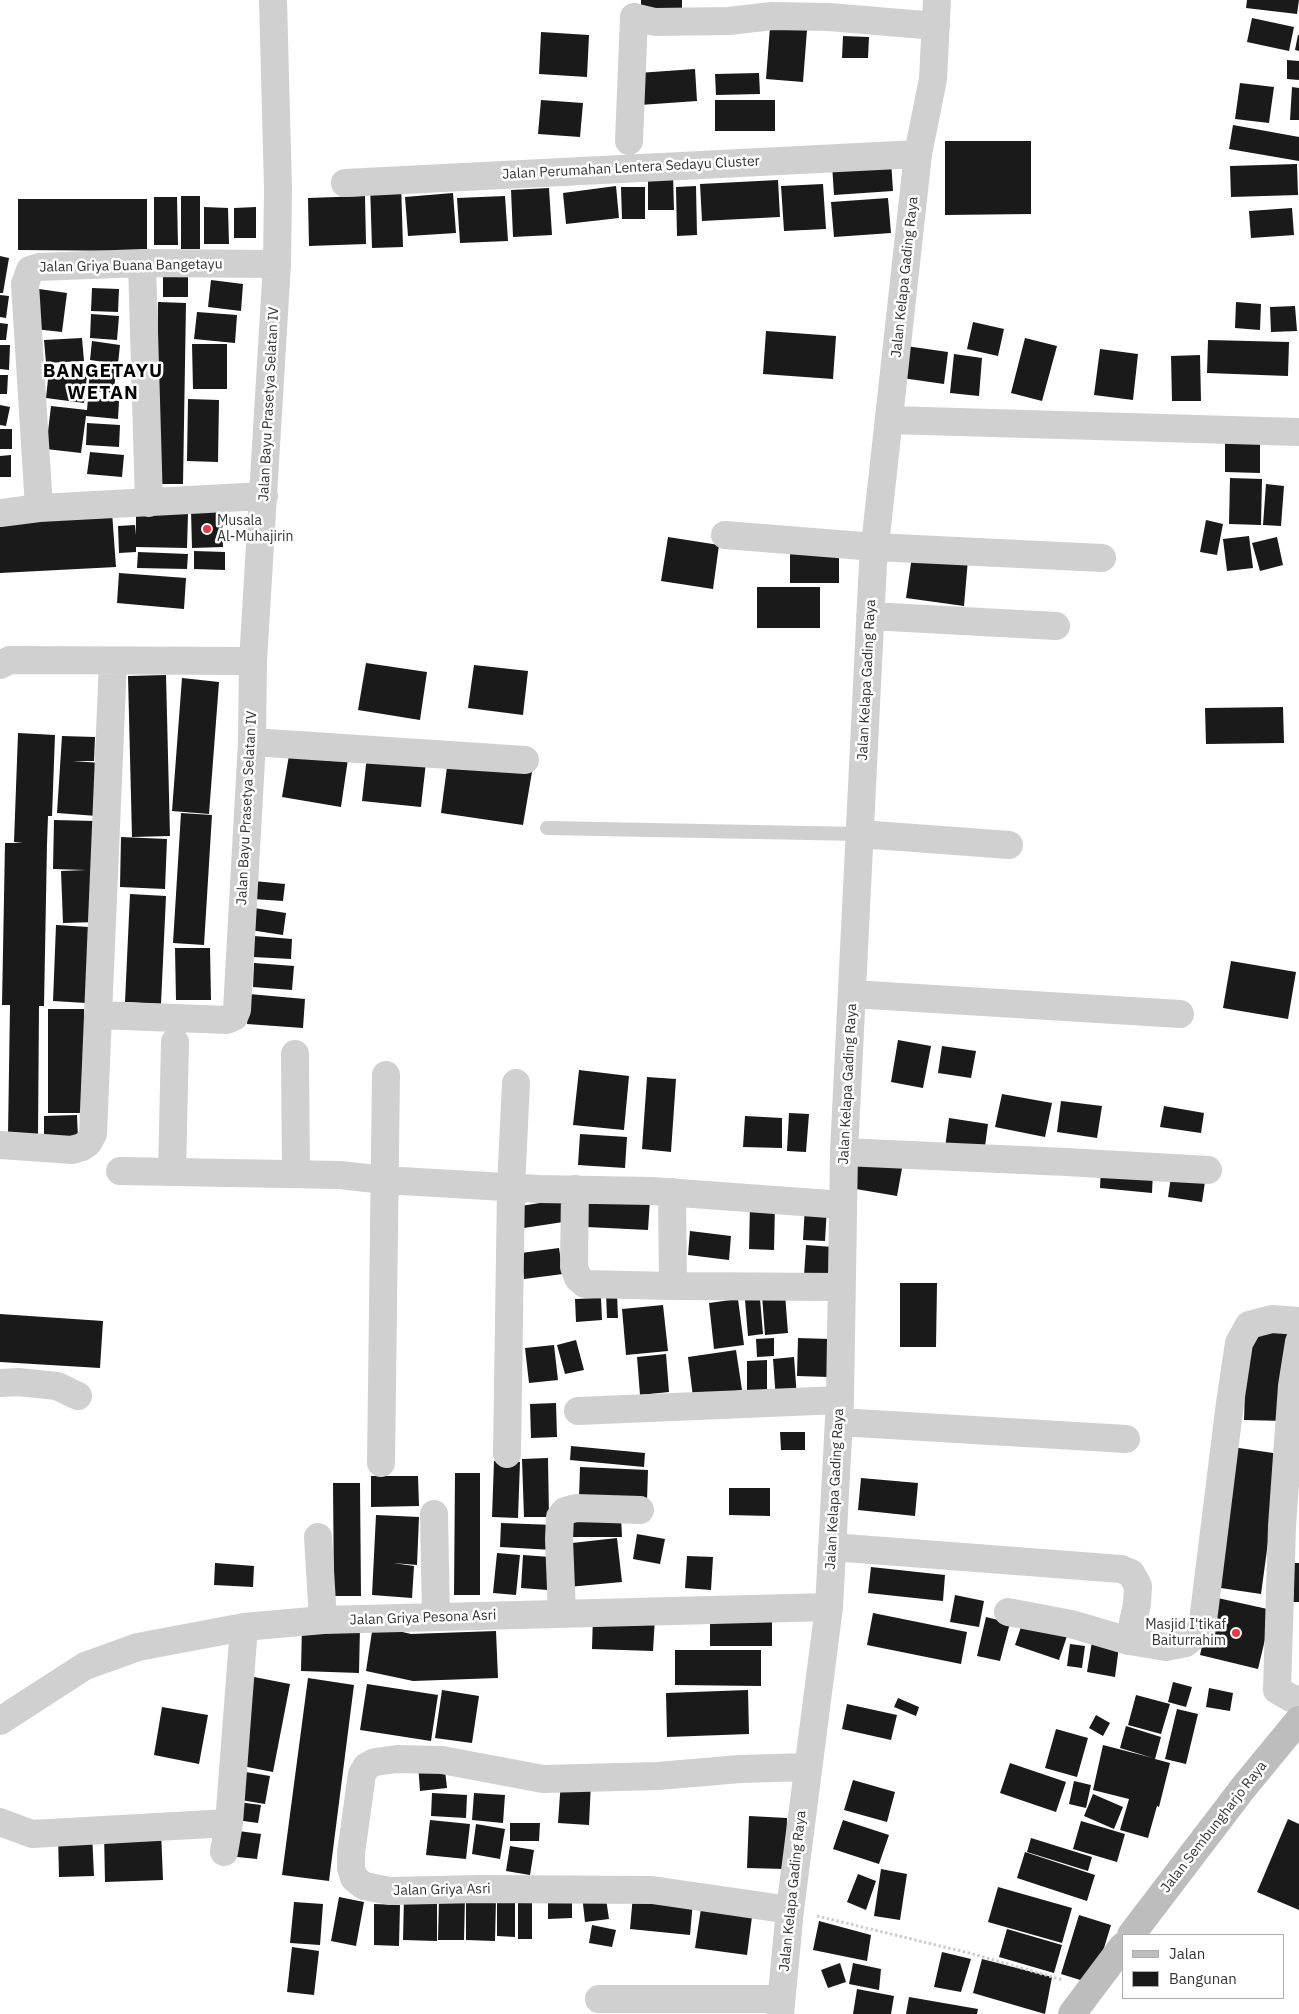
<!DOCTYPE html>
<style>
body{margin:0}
#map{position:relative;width:1299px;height:2014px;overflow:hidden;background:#fff;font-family:"IBM Plex Sans",sans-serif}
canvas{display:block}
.legend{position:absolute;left:1122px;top:1934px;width:162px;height:65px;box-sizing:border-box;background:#fff;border:1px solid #adadad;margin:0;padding:6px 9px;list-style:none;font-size:15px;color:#333}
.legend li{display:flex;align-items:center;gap:10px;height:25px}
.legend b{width:25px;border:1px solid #adadad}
</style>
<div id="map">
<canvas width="1299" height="2014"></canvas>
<ul class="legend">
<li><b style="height:6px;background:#bdbdbd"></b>Jalan</li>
<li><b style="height:14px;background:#1a1a1a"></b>Bangunan</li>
</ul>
</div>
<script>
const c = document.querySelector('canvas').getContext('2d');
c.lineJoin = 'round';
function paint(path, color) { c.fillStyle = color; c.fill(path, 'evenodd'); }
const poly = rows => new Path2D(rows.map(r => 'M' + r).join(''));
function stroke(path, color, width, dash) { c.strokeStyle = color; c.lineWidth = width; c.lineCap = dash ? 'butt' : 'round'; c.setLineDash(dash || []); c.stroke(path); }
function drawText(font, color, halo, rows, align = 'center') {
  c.font = font + ' "IBM Plex Sans",sans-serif'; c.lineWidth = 5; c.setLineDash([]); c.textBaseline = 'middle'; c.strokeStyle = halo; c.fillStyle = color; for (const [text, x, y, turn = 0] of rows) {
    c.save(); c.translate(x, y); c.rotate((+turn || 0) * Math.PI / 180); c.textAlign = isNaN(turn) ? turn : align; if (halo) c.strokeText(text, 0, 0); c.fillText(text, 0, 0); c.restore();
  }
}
paint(poly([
 [641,0,682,0,682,8,641,8],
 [1247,0,1299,0,1297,14,1246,8],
 [1252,18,1294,27,1289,51,1247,42],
 [770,27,807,30,803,82,766,79],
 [541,32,589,35,587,77,539,74],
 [1298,35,1299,35,1299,51,1295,50],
 [843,36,869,37,868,58,842,58],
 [1287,60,1299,61,1299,80,1287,79],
 [695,69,697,101,640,105,638,73],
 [759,73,760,94,716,95,715,74],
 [1240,83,1274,87,1269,123,1235,119],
 [1292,87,1299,88,1299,120,1290,120],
 [541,100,583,103,580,137,538,134],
 [715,100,775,100,775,131,715,131],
 [1233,125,1299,137,1299,161,1229,149],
 [945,141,1031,141,1031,214,945,215],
 [891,160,893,191,834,195,832,164],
 [1297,164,1298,195,1231,197,1230,166],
 [673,174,674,210,648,210,648,175],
 [778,180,780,217,702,221,700,184],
 [401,183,403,247,372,248,370,184],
 [823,184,826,229,784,231,781,186],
 [616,186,619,218,566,224,563,193],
 [696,186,697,235,677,236,676,187],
 [621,187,645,187,645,219,622,219],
 [549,188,552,235,513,237,511,190],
 [453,193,456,233,408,236,405,197],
 [181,196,200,196,200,249,181,249],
 [365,196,366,244,309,246,308,198],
 [505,196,508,241,460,243,457,198],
 [154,197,177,197,178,245,154,245],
 [888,198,891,233,834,237,831,202],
 [18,199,147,199,147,251,18,250],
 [204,207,228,208,229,244,204,244],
 [256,207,256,238,234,238,234,208],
 [1292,208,1294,235,1251,238,1249,211],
 [0,256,9,258,3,293,0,293],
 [163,272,188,273,188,297,163,297],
 [211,280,243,284,241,311,208,307],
 [92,288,119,289,118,312,91,311],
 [39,289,67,293,62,332,34,329],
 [0,295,9,296,6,318,0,317],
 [158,302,186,303,183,484,156,484],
 [1236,302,1261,304,1260,330,1235,328],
 [1295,306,1297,331,1271,332,1270,307],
 [197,312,237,315,235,343,194,339],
 [91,314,119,316,117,340,90,338],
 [973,322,1004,329,998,356,967,349],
 [0,323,8,324,6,340,0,340],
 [766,331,836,336,833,379,763,374],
 [82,338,84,361,46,363,44,340],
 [1025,338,1057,346,1042,401,1011,393],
 [1208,340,1289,342,1288,376,1207,373],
 [92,341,120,345,118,364,90,360],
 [192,344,227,344,227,389,193,389],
 [0,345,10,345,9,370,0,369],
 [906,346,948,352,944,384,902,378],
 [1100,349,1138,354,1133,400,1094,395],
 [954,354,982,358,979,396,950,393],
 [1200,355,1201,401,1172,401,1171,356],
 [91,364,116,367,114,393,88,390],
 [49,370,87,375,84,403,46,398],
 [0,375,8,375,7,394,0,394],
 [88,398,119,401,118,419,86,416,81,453,46,449,51,406,87,410],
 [188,399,219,400,218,462,187,461],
 [0,405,10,407,6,426,0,425],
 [87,423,120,425,119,447,86,445],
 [0,429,12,429,12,449,0,449],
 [1225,439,1260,439,1260,473,1225,472],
 [90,452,124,455,122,477,87,474],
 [11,455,11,477,0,477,0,456],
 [1230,478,1262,479,1261,525,1229,524],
 [1266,484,1284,486,1281,526,1263,525],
 [191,511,222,511,223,547,192,548],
 [112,512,116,567,0,573,0,518],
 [136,514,188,514,187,548,136,547,136,552,119,553,118,526,135,525,136,535],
 [1206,520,1223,524,1217,555,1200,552],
 [1249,536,1253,568,1227,571,1223,539],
 [668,537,719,545,713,589,661,581],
 [1277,537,1283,565,1260,571,1252,543],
 [790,546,839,546,839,583,790,583],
 [194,551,225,552,225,570,194,569],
 [138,552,188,554,187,569,137,568],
 [912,556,968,559,964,606,906,598],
 [119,573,186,578,184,609,117,603],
 [757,587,820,587,820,628,757,628],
 [366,663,427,672,420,720,358,710],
 [474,665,528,671,523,715,468,708],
 [166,675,170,836,132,837,128,676],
 [182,678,219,682,209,814,172,811],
 [1283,707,1284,743,1206,744,1205,708],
 [18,733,55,735,52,816,48,816,47,844,44,1006,39,1006,38,1136,8,1135,10,1005,2,1005,5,843,23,843,14,842],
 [62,736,95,737,94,761,73,761,101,763,97,816,57,813],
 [290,749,348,759,341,807,282,797],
 [367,756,426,762,421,807,362,801],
 [448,759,532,772,523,825,441,813],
 [181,813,212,815,204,945,173,943],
 [54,820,95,821,97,922,63,923,61,871,86,870,53,869],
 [121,837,167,839,165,889,120,887],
 [254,881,285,884,283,901,253,899],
 [130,894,166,896,161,1004,125,1002],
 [254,908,286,913,283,935,250,930],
 [56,925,89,927,86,1003,53,1001],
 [254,936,292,939,291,959,253,957],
 [175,948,210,948,211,1000,176,1000],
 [1231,961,1296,972,1288,1019,1223,1008],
 [254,963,294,966,292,990,253,987],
 [249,994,305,999,303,1028,247,1024],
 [48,1009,84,1009,84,1113,48,1113],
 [898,1040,931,1046,923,1088,891,1082],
 [942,1046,976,1051,971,1078,938,1073],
 [579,1070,629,1076,624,1130,573,1125],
 [647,1077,676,1079,671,1152,642,1149],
 [1002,1094,1052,1103,1045,1137,995,1127],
 [1061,1101,1102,1106,1097,1138,1057,1132],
 [1164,1106,1204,1113,1201,1133,1160,1127],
 [789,1113,809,1114,806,1152,787,1151],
 [77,1115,78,1138,44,1138,44,1116],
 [745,1116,782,1118,782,1148,743,1147],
 [949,1118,988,1124,984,1154,945,1148],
 [580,1134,627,1137,625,1168,578,1165],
 [856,1154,903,1163,897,1196,850,1188],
 [1101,1166,1153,1171,1152,1193,1100,1188],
 [1172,1170,1206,1175,1202,1202,1168,1197],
 [588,1196,650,1199,648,1230,587,1227],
 [566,1199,570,1221,517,1229,514,1207],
 [750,1203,775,1203,774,1250,749,1249],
 [805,1205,827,1207,825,1241,803,1240],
 [690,1231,731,1236,729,1260,688,1255],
 [806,1245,833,1247,833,1277,804,1276],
 [559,1248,563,1274,524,1279,521,1253],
 [900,1283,937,1283,936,1347,900,1347],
 [606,1293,617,1293,618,1318,607,1318],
 [785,1294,788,1333,765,1335,762,1295],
 [601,1298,602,1320,576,1322,575,1299],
 [738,1299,744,1345,714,1349,709,1303],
 [760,1299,763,1334,748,1336,745,1300],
 [663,1305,668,1351,626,1355,622,1309],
 [0,1314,103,1321,100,1368,0,1362],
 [1247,1331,1288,1332,1285,1421,1244,1420],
 [774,1338,774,1356,757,1357,756,1339],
 [798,1338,830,1339,829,1377,797,1376],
 [576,1340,584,1370,565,1374,557,1345],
 [554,1345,558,1380,529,1383,525,1348],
 [736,1350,742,1390,693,1397,688,1357],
 [666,1354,669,1392,640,1395,637,1357],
 [794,1357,797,1398,776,1400,773,1359],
 [767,1360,767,1397,747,1397,747,1361],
 [556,1403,557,1437,531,1438,530,1404],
 [780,1432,805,1432,805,1450,781,1450],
 [571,1446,645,1453,644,1467,570,1460],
 [1232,1447,1280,1454,1261,1594,1214,1587],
 [548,1458,549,1517,524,1517,522,1459],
 [494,1461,520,1462,518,1518,492,1517],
 [580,1467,648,1470,647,1501,579,1498],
 [455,1473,480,1473,480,1595,454,1595],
 [371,1476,418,1476,419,1506,371,1507],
 [861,1478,918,1483,915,1516,858,1510],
 [333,1483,360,1483,361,1596,334,1596],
 [729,1488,770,1488,770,1516,729,1515],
 [376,1515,419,1517,417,1565,393,1563,414,1566,412,1598,372,1595],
 [621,1516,622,1537,567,1537,567,1517],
 [501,1523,554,1525,553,1550,500,1547],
 [637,1534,665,1539,660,1564,633,1559],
 [617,1538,622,1582,568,1587,563,1544],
 [497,1553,520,1555,516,1595,493,1593],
 [523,1555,550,1557,548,1590,521,1588],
 [687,1556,713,1557,711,1590,685,1588],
 [215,1563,254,1566,253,1587,214,1585],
 [1294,1563,1299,1563,1299,1602,1293,1602],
 [871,1567,945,1575,943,1601,868,1593],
 [955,1595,984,1601,979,1627,950,1622],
 [1213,1597,1272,1610,1258,1669,1200,1655],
 [873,1613,967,1632,961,1664,867,1645],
 [593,1614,655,1617,653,1651,592,1649],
 [710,1616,772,1616,772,1646,710,1646],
 [986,1617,1010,1623,1000,1661,977,1656],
 [1023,1621,1067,1636,1059,1660,1015,1645],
 [302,1625,360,1627,359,1673,301,1671],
 [373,1625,411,1634,496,1631,498,1678,413,1681,366,1671],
 [1093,1635,1120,1639,1115,1677,1087,1672],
 [1070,1644,1085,1646,1082,1668,1067,1666],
 [675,1650,761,1650,761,1686,675,1685],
 [254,1677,290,1684,273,1772,237,1765],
 [308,1678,354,1685,329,1881,282,1875],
 [1173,1682,1192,1687,1186,1707,1168,1702],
 [367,1684,438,1695,431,1741,360,1730],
 [1209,1688,1233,1693,1230,1711,1206,1707],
 [442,1690,479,1696,472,1743,435,1738],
 [748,1690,749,1734,667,1737,666,1693],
 [1136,1695,1170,1704,1161,1734,1128,1725],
 [898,1698,919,1707,916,1716,894,1707],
 [847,1704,897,1715,891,1740,842,1729],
 [162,1707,208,1715,199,1764,154,1755],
 [1177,1709,1198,1714,1186,1764,1165,1759],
 [1096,1715,1110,1723,1103,1736,1089,1728],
 [1126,1726,1161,1737,1155,1759,1170,1763,1159,1807,1157,1806,1148,1838,1120,1830,1129,1799,1093,1790,1103,1745,1153,1758,1120,1748],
 [1056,1729,1088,1738,1077,1777,1045,1768],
 [444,1761,447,1788,420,1791,418,1764],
 [1010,1763,1066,1782,1056,1812,1000,1793],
 [240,1771,270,1776,265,1804,235,1799],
 [561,1780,591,1782,589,1825,558,1823],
 [853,1780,895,1792,887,1822,844,1810],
 [1074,1781,1091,1785,1086,1808,1069,1804],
 [432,1793,467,1795,466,1818,431,1816],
 [474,1793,505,1795,503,1823,472,1820],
 [1093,1794,1123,1807,1114,1829,1084,1816],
 [238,1802,261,1805,258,1823,236,1820],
 [749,1816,787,1818,786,1869,747,1868],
 [1288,1819,1299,1824,1299,1910,1257,1892],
 [430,1820,470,1824,466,1859,426,1855],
 [843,1820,889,1835,879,1864,833,1849],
 [1081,1821,1125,1834,1117,1862,1073,1849],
 [510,1823,540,1823,539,1841,510,1841],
 [476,1824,505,1829,500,1859,472,1854],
 [161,1830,163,1880,105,1882,104,1831],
 [231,1830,261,1834,257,1859,228,1856],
 [92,1833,94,1876,59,1877,58,1834],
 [1031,1838,1092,1857,1088,1871,1027,1852],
 [510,1846,534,1850,530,1875,506,1871],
 [1025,1852,1095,1875,1087,1901,1017,1878],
 [881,1869,907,1874,900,1920,874,1916],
 [858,1874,876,1881,866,1910,847,1902],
 [998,1887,1072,1908,1062,1943,988,1922],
 [605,1892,609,1919,585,1922,582,1895],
 [518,1893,532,1894,532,1939,518,1939],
 [497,1894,515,1895,515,1937,497,1936],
 [548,1894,572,1894,572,1918,548,1919],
 [633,1895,693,1901,690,1935,630,1929],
 [404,1896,437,1897,437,1941,403,1940],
 [339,1897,364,1902,356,1946,331,1941],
 [439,1897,465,1898,464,1940,438,1940],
 [466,1898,496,1899,495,1941,466,1940],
 [294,1902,323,1904,320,1945,290,1943],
 [702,1902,753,1909,747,1955,695,1948],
 [374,1904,400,1905,399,1946,374,1945],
 [1079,1915,1111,1925,1093,1984,1061,1974],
 [819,1921,871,1935,867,1961,813,1950],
 [592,1925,616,1930,612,1947,589,1943],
 [1007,1929,1062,1945,1054,1973,999,1957],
 [292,1947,319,1951,314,1995,287,1992],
 [942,1952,971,1959,961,1992,934,1987],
 [982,1959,1052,1977,1045,2014,973,1993],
 [840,1963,846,1982,828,1988,821,1970],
 [853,1963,881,1969,879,1990,849,1984],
 [857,1989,894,1996,891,2014,853,2014],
 [909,1997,978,2009,977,2014,906,2014]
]), '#1a1a1a');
stroke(poly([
 [817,1916,973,1954,1063,1980]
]), '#cdcdcd', 3, [2.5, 2.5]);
stroke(poly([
 [547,828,860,834]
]), '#d0d0d0', 14);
stroke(poly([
 [634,17,655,22,729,21,772,16,829,17,936,26],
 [629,141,634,17],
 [345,183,918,154],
 [142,263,149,503],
 [890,420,1299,432],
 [264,496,39,508,25,284,30,270,39,267,142,263,277,264],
 [0,513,39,508],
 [725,535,875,547,1102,558],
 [870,616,1056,626],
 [0,665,10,660,253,661],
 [252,742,525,760],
 [860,834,1009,845],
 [852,994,1180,1014],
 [98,1015,227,1020,234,1017,237,1010,252,742,253,661,277,264,278,189,273,0],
 [295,1054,296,1174],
 [0,1145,72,1150,82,1147,88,1143,93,1134,113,661],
 [844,1152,1066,1162,1208,1170],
 [120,1171,340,1175,384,1180,539,1189,652,1191,843,1205],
 [172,1172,175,1042],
 [575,1189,574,1267,578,1278,585,1284,673,1286,841,1287],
 [672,1192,673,1286],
 [1299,1342,1292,1386,1282,1526,1277,1690,1291,1698,1299,1700],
 [0,1383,18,1382,57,1386,78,1396],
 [578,1411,840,1400],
 [839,1422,1126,1439],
 [507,1454,511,1187,516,1083],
 [381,1463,386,1075],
 [434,1514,436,1617],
 [318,1537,323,1620],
 [832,1547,1121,1569,1131,1573,1138,1586,1137,1604,1129,1641],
 [1008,1612,1071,1624,1129,1641,1166,1647,1186,1643,1202,1629,1230,1403,1239,1343,1249,1325,1272,1319,1299,1321],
 [562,1614,559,1539,560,1517,565,1511,576,1508,640,1510],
 [0,1721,85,1666,138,1647,244,1627],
 [0,1822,32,1834,229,1823],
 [224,1852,229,1823,244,1627,323,1620,829,1607],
 [790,1910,652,1890,479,1889,390,1891,364,1886,354,1878,351,1868,351,1853,362,1774,367,1766,375,1762,397,1759,442,1760,543,1779,658,1776,740,1769,808,1767],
 [599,1999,781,1999],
 [780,2014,790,1910,829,1607,840,1400,844,1152,873,563,918,154,933,79,937,0]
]), '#d0d0d0', 28);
stroke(poly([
 [1131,1935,1243,1788,1299,1720],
 [1072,2014,1123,1946]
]), '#bdbdbd', 28);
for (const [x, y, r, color] of [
 [207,529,5,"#e63946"],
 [1236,1633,5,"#e63946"]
]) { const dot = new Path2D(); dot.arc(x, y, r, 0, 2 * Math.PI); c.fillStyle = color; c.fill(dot); stroke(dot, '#fff', 2); }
drawText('14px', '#333', '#fff', [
 ["Jalan Perumahan Lentera Sedayu Cluster",631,168,-3],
 ["Jalan Griya Buana Bangetayu",131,266,-1],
 ["Jalan Kelapa Gading Raya",905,277,-84],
 ["Jalan Bayu Prasetya Selatan IV",269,404,-87],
 ["Jalan Kelapa Gading Raya",867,680,-87],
 ["Jalan Bayu Prasetya Selatan IV",247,808,-87],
 ["Jalan Kelapa Gading Raya",848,1084,-87],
 ["Jalan Kelapa Gading Raya",835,1489,-87],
 ["Jalan Griya Pesona Asri",423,1618,-2],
 ["Jalan Sembungharjo Raya",1214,1827,-52],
 ["Jalan Griya Asri",442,1890,-1],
 ["Jalan Kelapa Gading Raya",793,1891,-84]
]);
drawText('14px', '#333', '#fff', [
 ["Musala",217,521],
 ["Al-Muhajirin",217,537],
 ["Masjid I'tikaf",1226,1625,"right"],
 ["Baiturrahim",1226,1641,"right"]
], 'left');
c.letterSpacing = '1px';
drawText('bold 19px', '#000', '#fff', [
 ["BANGETAYU",103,372],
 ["WETAN",103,394]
]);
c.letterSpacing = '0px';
</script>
